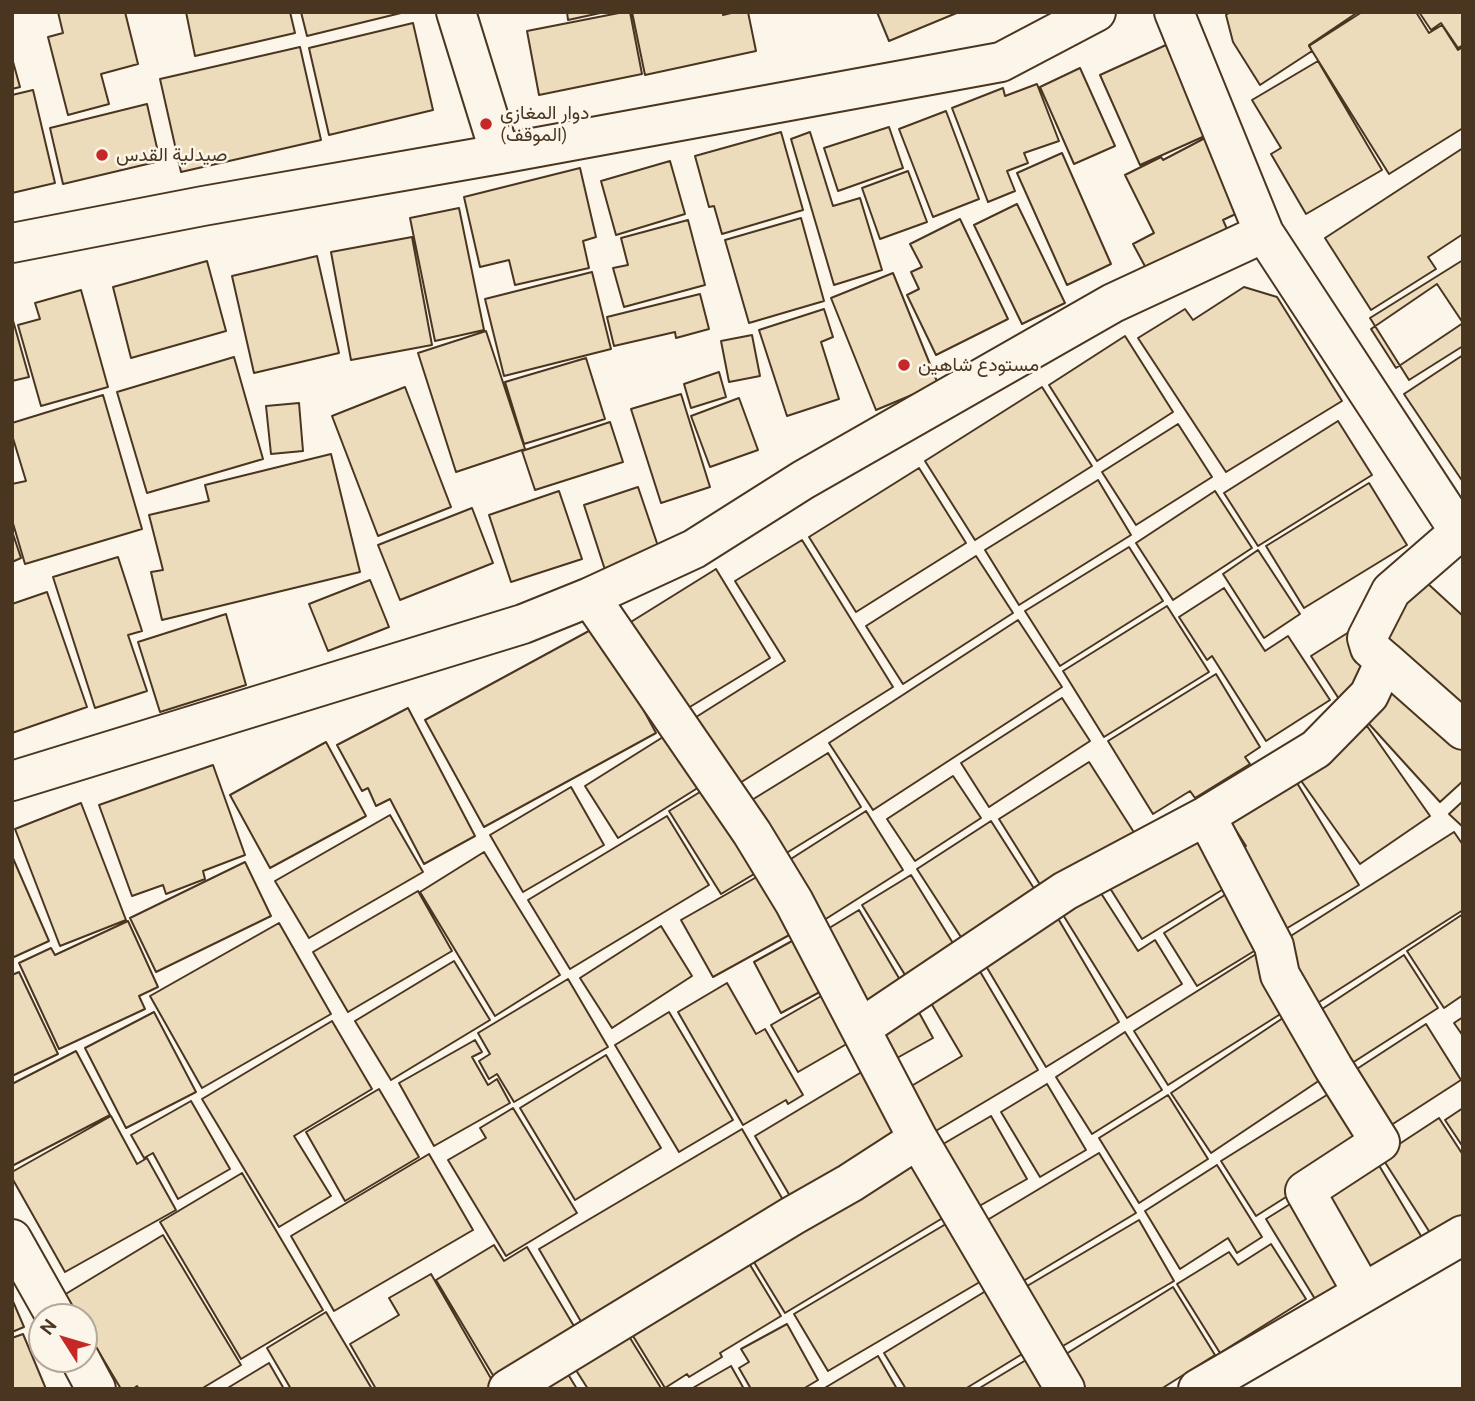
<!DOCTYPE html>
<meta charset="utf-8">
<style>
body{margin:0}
#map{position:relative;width:1475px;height:1401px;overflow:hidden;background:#fbf6e9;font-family:Ubuntu,sans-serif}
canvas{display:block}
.frame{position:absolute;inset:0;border:14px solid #4a3520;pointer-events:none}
.north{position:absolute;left:28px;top:1303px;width:70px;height:70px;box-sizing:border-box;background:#fbf6e9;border:2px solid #b4a999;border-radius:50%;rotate:307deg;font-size:19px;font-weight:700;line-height:28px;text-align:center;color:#4a3520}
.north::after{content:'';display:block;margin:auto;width:24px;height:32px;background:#c62828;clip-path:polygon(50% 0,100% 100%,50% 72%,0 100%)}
</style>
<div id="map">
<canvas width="1475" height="1401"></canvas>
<div class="frame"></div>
<div class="north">N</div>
</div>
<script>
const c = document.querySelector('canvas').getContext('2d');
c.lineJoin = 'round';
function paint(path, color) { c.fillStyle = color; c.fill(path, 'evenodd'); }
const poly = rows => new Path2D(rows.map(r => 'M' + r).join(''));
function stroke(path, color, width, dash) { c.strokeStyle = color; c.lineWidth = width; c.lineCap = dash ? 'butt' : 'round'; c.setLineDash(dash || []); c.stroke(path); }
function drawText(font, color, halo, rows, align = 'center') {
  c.font = font + ' Ubuntu,Vazirmatn,sans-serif'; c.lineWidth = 5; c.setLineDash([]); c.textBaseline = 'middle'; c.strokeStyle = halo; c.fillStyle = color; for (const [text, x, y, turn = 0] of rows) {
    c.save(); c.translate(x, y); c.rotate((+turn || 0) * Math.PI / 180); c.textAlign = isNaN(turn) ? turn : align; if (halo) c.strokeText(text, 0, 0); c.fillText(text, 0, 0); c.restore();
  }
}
const building = poly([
 [58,12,125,12,138,64,101,74,109,104,68,115,48,37,63,33,58,12],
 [186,12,290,12,295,33,195,56,186,12],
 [301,12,405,12,307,36,301,12],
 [567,12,605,12,568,20,567,12],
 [624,12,630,12,642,74,539,95,527,31,624,12],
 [632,12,723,12,723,15,735,12,748,12,756,51,645,75,632,12],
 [877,12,959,12,889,41,877,12],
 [1230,12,1358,12,1309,45,1312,51,1260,85,1233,42,1226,15,1230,12],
 [1362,12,1416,12,1429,33,1442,25,1458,50,1463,47,1463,128,1389,174,1309,46,1362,12],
 [1419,12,1463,12,1463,45,1458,48,1441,23,1431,30,1419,12],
 [413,23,433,110,329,135,309,48,413,23],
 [1166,45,1207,135,1140,165,1100,75,1166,45],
 [300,47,321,140,181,172,160,79,300,47],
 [12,58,20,87,12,89,12,58],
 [1318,61,1382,170,1306,214,1271,154,1281,148,1252,100,1318,61],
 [1080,68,1115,146,1074,164,1040,87,1080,68],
 [1037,84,1059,141,1024,153,1028,163,1007,171,1015,191,988,202,952,108,1003,88,1005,96,1037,84],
 [33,90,55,183,12,193,12,95,33,90],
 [147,104,160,161,63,184,50,128,147,104],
 [946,111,979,199,933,217,899,129,946,111],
 [889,127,903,168,838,191,824,148,889,127],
 [781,132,803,210,722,234,714,206,709,207,695,156,781,132],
 [810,132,833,206,860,198,882,270,834,285,791,139,810,132],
 [1207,137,1244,210,1223,220,1227,229,1147,270,1133,244,1154,233,1125,175,1161,157,1163,160,1207,137],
 [1463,148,1463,234,1428,257,1436,269,1371,310,1325,238,1463,148],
 [1062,153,1111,264,1067,285,1017,173,1062,153],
 [670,161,685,214,616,235,601,181,670,161],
 [580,168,596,237,583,241,589,268,515,285,509,260,480,267,464,197,580,168],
 [908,171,927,222,880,239,862,188,908,171],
 [1017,204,1065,303,1022,324,974,225,1017,204],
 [459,208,484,330,435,341,410,218,459,208],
 [801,218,824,301,749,323,725,240,801,218],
 [960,219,1008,319,936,355,907,295,919,289,911,272,922,267,910,244,960,219],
 [688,220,705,285,624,307,613,268,628,265,621,238,688,220],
 [412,237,432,345,351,360,331,252,412,237],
 [317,256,339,353,254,373,232,276,317,256],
 [1463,260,1463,346,1409,380,1370,318,1463,260],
 [207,261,226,331,131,358,113,287,207,261],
 [592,272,611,349,504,376,485,299,592,272],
 [893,273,938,384,876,410,831,298,893,273],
 [1437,284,1463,323,1396,368,1371,329,1437,284],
 [1244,287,1277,297,1342,401,1226,472,1138,338,1185,309,1193,320,1244,287],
 [81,290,108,387,41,406,18,325,40,319,35,303,81,290],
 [700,294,709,329,676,338,675,332,614,346,607,317,700,294],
 [824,309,833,337,821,342,839,399,787,416,759,330,824,309],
 [12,317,29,377,12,381,12,317],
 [486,331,525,449,456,472,418,353,486,331],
 [752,335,760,376,729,382,721,341,752,335],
 [1125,336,1173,412,1097,461,1049,385,1125,336],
 [1463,355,1463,482,1404,394,1463,355],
 [234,357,263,459,147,493,117,392,234,357],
 [586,358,605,419,524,444,505,382,586,358],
 [719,372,726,397,691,408,684,384,719,372],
 [405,387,451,507,378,536,332,416,405,387],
 [1042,387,1092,466,975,540,925,461,1042,387],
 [681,394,710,487,661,503,631,409,681,394],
 [103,395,142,529,25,564,12,520,12,484,26,481,12,435,12,423,103,395],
 [739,398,758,450,710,467,691,416,739,398],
 [299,403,303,451,271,454,266,406,299,403],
 [1338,421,1372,475,1258,546,1224,493,1338,421],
 [610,422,623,462,535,490,522,451,610,422],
 [1178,424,1212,477,1136,525,1102,472,1178,424],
 [331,454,360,572,162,620,151,572,163,570,149,515,209,501,205,485,331,454],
 [919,468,966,543,856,612,809,537,919,468],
 [1098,480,1131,535,1019,605,985,550,1098,480],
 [1369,483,1407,545,1304,608,1266,546,1369,483],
 [638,487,661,555,606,573,584,505,638,487],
 [559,491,582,559,511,582,489,515,559,491],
 [1215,491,1252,548,1173,600,1136,543,1215,491],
 [472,508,493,563,400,600,378,545,472,508],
 [12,531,21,558,12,562,12,531],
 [802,540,893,687,735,786,693,719,785,661,735,581,802,540],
 [1129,547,1163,601,1060,666,1025,611,1129,547],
 [1258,550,1300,614,1264,638,1223,574,1258,550],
 [976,556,1013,613,903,684,866,626,976,556],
 [118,557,142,631,128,635,147,691,95,708,53,577,118,557],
 [716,569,770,658,680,713,626,625,716,569],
 [370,580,389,627,328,651,309,604,370,580],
 [1426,582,1463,616,1463,724,1372,641,1426,582],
 [1224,588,1265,651,1288,636,1330,700,1266,741,1212,656,1207,660,1179,617,1224,588],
 [47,592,87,707,12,733,12,604,47,592],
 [1167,606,1209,672,1104,737,1063,671,1167,606],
 [226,614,246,685,160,712,138,642,226,614],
 [1018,620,1062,687,873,810,829,743,1018,620],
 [598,626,656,733,484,827,425,720,598,626],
 [1349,632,1368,661,1341,702,1311,656,1349,632],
 [1216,674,1260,747,1245,757,1250,764,1195,798,1190,791,1153,814,1108,741,1216,674],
 [1395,676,1463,739,1463,781,1440,802,1360,714,1395,676],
 [1062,698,1090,741,989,807,961,763,1062,698],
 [408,708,475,836,424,864,390,799,376,806,368,788,362,791,337,745,408,708],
 [1367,726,1430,816,1360,864,1297,775,1367,726],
 [671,732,704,784,618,838,585,786,671,732],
 [326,742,366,816,270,868,230,795,326,742],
 [828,753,861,807,780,857,747,803,828,753],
 [1089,762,1135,834,1044,891,999,819,1089,762],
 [213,765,245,855,203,871,205,879,166,894,163,885,132,896,99,805,213,765],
 [953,776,981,818,915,861,887,819,953,776],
 [1294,778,1359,885,1279,933,1231,855,1246,846,1228,818,1294,778],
 [713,784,764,868,721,894,669,811,713,784],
 [571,787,604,845,523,892,490,835,571,787],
 [1463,801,1463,827,1449,814,1463,801],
 [81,803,126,920,60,946,15,829,81,803],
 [866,811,903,870,821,922,783,864,866,811],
 [390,815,423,872,309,938,275,881,390,815],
 [667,816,709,885,570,969,528,900,667,816],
 [991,821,1042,901,968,948,917,869,991,821],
 [1202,827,1235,882,1142,939,1108,885,1202,827],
 [1454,832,1463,845,1463,910,1313,1006,1275,946,1454,832],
 [484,852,560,975,495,1016,420,892,484,852],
 [12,856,49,941,14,957,12,954,12,856],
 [245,862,271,916,156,972,130,918,245,862],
 [769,870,802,928,713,977,681,920,769,870],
 [911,875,959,953,910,983,862,905,911,875],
 [1097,887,1138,951,1155,940,1182,984,1127,1018,1060,910,1097,887],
 [1236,888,1269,942,1197,986,1164,933,1236,888],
 [418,891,452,951,348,1012,313,952,418,891],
 [859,910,903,985,860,1010,816,936,859,910],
 [1053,910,1119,1022,1046,1067,983,961,1053,910],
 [1463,914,1463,995,1444,1008,1407,951,1463,914],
 [128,921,158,987,139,996,145,1009,59,1049,19,963,51,948,55,955,128,921],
 [279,923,331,1014,202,1088,150,996,279,923],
 [661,926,692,976,612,1028,580,978,661,926],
 [801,936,829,987,781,1013,754,962,801,936],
 [1256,954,1290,1008,1168,1085,1134,1031,1256,954],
 [1404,955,1438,1008,1349,1065,1316,1013,1404,955],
 [454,961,490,1020,391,1080,355,1021,454,961],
 [978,968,1038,1070,929,1135,903,1091,962,1056,928,998,978,968],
 [19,972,58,1054,12,1076,12,975,19,972],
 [568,979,608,1047,514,1102,497,1074,489,1079,479,1061,490,1054,478,1033,568,979],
 [727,983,756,1034,765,1029,803,1095,788,1104,786,1100,743,1125,678,1012,727,983],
 [830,991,857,1038,798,1072,771,1025,830,991],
 [916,1007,933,1038,888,1063,872,1032,916,1007],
 [154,1012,196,1092,126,1128,85,1048,154,1012],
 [669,1012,733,1120,679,1152,615,1045,669,1012],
 [1463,1017,1463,1036,1454,1023,1463,1017],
 [1283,1018,1323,1078,1211,1153,1171,1093,1283,1018],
 [332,1021,372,1089,294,1136,331,1196,279,1227,202,1099,332,1021],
 [1426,1024,1461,1080,1382,1131,1346,1076,1426,1024],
 [1125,1032,1162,1090,1092,1134,1056,1077,1125,1032],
 [475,1040,482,1052,472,1057,488,1085,497,1079,510,1103,434,1146,399,1083,475,1040],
 [76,1051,110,1115,12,1166,12,1084,76,1051],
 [606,1055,661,1148,575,1200,520,1108,606,1055],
 [870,1067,912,1139,797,1208,755,1136,870,1067],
 [1047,1084,1086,1150,1040,1177,1001,1112,1047,1084],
 [379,1089,419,1157,345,1201,306,1132,379,1089],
 [1330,1093,1365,1147,1256,1216,1221,1161,1330,1093],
 [1168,1095,1208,1159,1139,1203,1099,1138,1168,1095],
 [191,1101,230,1169,178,1199,153,1153,144,1158,131,1135,191,1101],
 [513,1108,577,1213,506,1256,448,1160,486,1138,480,1128,513,1108],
 [1463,1108,1463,1147,1445,1120,1463,1108],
 [111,1116,137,1164,147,1158,176,1210,65,1272,12,1178,12,1172,111,1116],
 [991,1116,1027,1179,974,1209,938,1147,991,1116],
 [1439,1118,1463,1155,1463,1220,1434,1239,1381,1156,1439,1118],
 [742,1129,790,1212,587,1332,539,1249,742,1129],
 [913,1149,951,1213,785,1313,746,1249,913,1149],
 [1099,1153,1136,1213,1020,1283,984,1222,1099,1153],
 [429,1154,473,1230,334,1311,291,1236,429,1154],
 [1374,1157,1424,1241,1363,1279,1312,1196,1374,1157],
 [1217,1165,1262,1237,1237,1253,1228,1238,1180,1269,1145,1211,1217,1165],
 [242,1173,323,1310,241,1359,160,1222,242,1173],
 [1303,1196,1352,1276,1315,1299,1266,1219,1303,1196],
 [956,1218,990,1276,828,1371,794,1314,956,1218],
 [1139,1220,1174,1281,1056,1350,1022,1289,1139,1220],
 [163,1235,241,1365,201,1389,139,1389,137,1386,133,1389,121,1389,84,1327,84,1317,78,1317,64,1295,163,1235],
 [1271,1244,1306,1299,1220,1353,1177,1284,1229,1252,1238,1265,1271,1244],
 [494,1245,504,1261,527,1247,581,1338,500,1387,436,1280,494,1245],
 [741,1250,781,1316,720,1353,722,1357,689,1377,687,1374,665,1388,625,1323,741,1250],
 [431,1274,497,1389,376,1389,350,1344,399,1315,389,1298,431,1274],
 [994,1286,1032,1348,965,1389,906,1389,884,1353,994,1286],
 [1173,1287,1215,1355,1161,1389,1076,1389,1058,1359,1173,1287],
 [12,1299,24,1327,12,1332,12,1299],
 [326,1312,372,1389,291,1389,267,1348,326,1312],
 [787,1324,818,1380,803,1389,751,1389,739,1368,749,1362,741,1349,787,1324],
 [622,1325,661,1388,588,1389,574,1367,622,1325],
 [23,1334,46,1389,12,1389,12,1338,23,1334],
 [1036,1354,1056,1389,978,1389,1036,1354],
 [878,1356,897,1389,823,1389,878,1356],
 [560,1361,577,1389,515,1389,560,1361],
 [269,1363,284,1389,226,1389,269,1363],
 [731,1366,744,1389,691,1389,731,1366]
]);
paint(building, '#ecdcbc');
stroke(building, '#4a3520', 2);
const minor = poly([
 [456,12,500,154],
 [1174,12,1264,233,1463,537],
 [12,243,203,206,500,154,1001,62,1096,12],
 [590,597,752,833,794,902,918,1139,1065,1389],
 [1385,661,1370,648,1367,638,1391,591,1459,532],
 [12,781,523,624,590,597,694,549,803,480,1113,303,1264,233],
 [1206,816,1274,946,1280,975,1333,1067,1380,1142,1305,1191,1363,1293],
 [861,1028,1065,891,1206,816,1316,749,1369,695,1385,661,1463,730],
 [12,1239,56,1317],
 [80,1359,96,1389],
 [508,1389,792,1216,850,1183,918,1139],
 [1198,1389,1463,1235]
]);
stroke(minor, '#4a3520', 42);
stroke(minor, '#fbf6e9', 38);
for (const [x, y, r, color] of [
 [486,124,7,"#c62828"],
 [102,155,7,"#c62828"],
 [904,365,7,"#c62828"]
]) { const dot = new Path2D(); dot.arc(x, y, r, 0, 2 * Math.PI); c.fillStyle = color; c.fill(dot); stroke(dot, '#fbf6e9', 2.5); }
drawText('19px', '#4a3520', '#fbf6e9', [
 ["دوار المغازي",500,113],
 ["(الموقف)",500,135],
 ["صيدلية القدس",116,155],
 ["مستودع شاهين",918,365]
], 'left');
</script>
